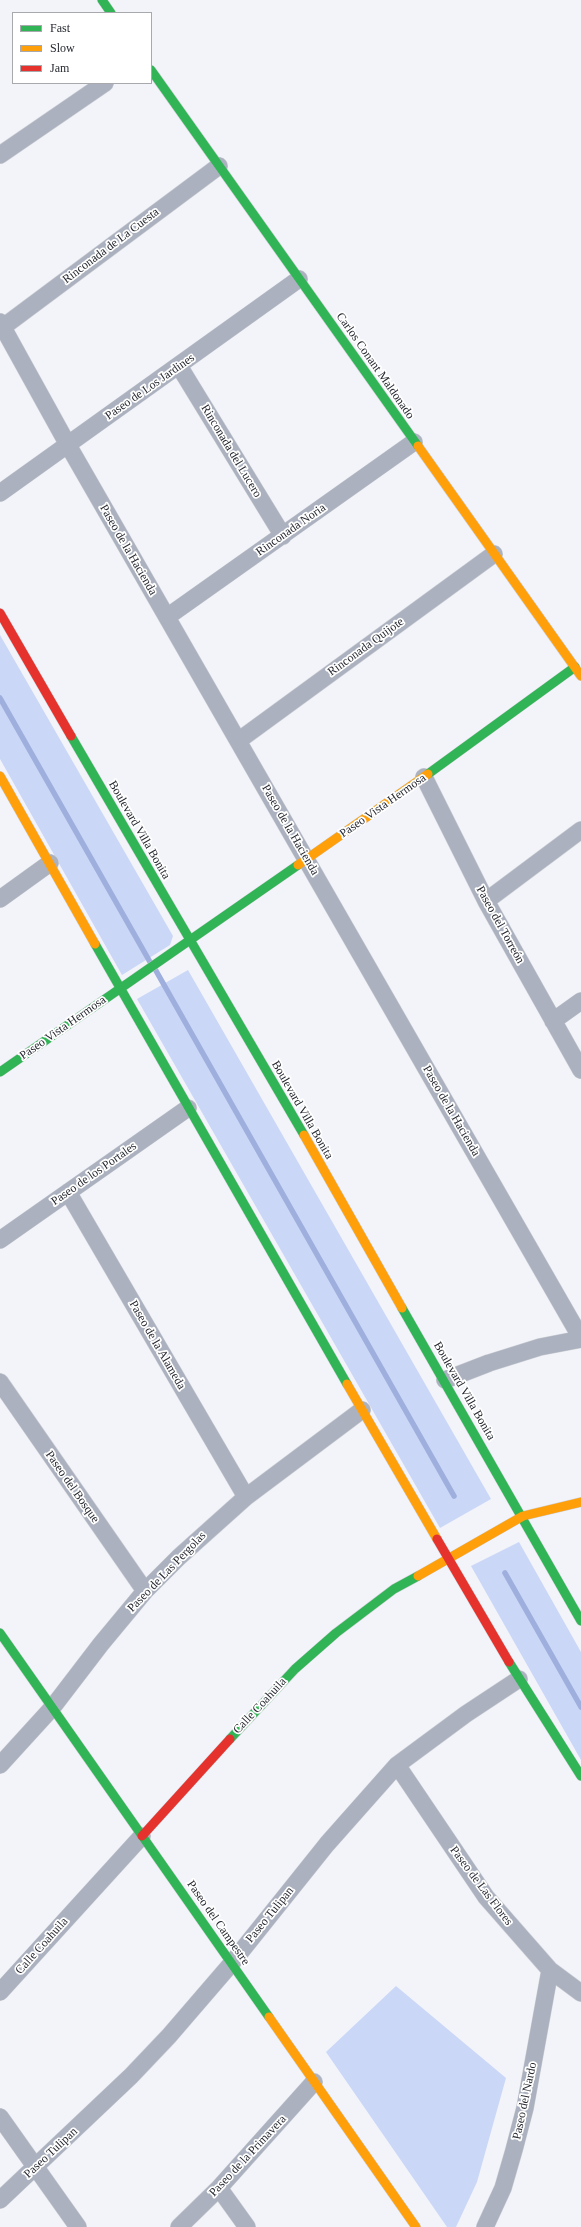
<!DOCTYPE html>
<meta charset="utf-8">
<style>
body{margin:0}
#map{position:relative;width:581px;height:2227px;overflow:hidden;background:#f2f4fa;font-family:"Times New Roman",serif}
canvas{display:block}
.legend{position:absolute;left:12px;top:12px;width:140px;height:72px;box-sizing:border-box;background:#fff;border:1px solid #a8a9ac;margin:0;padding:5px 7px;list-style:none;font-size:12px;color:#262930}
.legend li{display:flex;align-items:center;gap:8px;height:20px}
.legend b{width:20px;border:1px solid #a8a9ac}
</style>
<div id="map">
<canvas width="581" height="2227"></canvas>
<ul class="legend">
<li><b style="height:5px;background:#30b455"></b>Fast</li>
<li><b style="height:5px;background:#ff9f0a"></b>Slow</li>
<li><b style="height:5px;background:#e5322d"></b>Jam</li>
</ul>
</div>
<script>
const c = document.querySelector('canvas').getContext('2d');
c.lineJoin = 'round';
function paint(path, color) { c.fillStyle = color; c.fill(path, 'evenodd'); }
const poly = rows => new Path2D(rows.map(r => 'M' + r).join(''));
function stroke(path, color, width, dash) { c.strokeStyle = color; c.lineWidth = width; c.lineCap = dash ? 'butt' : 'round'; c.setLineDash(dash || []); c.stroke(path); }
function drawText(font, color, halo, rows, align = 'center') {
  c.font = font + ' "Times New Roman",serif'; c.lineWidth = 3.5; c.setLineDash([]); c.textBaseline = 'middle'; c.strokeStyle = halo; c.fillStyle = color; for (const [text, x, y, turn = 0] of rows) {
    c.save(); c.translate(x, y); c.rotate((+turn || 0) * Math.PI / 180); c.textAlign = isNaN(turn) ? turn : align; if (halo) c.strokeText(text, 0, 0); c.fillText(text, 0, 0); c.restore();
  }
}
paint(poly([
 [0,635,173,936,170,945,122,975,0,759],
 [188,970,491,1499,440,1528,137,999],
 [519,1542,581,1652,581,1760,471,1566],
 [396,1986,506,2078,477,2182,456,2227,447,2227,326,2052]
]), '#cbd7f7');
stroke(poly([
 [0,698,150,962],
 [155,969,454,1496],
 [505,1573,581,1707]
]), '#9eafdd', 5.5);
const street = poly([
 [0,155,105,83],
 [0,322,68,445,581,1338],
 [3,327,219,166],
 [179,366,283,536],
 [0,493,299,279],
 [167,617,414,442],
 [238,741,494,554],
 [424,777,486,901,581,1070],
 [0,899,50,863],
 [486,901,581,830],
 [553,1021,581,1001],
 [68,1192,246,1497],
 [0,1240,188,1108],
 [445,1380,489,1363,540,1347,581,1339],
 [0,1382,145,1591],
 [0,1765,52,1708,101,1644,145,1591,179,1557,246,1497,362,1410],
 [397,1765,486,1897,550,1970,581,1993],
 [0,1992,142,1836],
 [0,2117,78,2227],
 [219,2188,247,2227],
 [0,2200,131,2076,169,2036,231,1964,327,1844,397,1765,466,1714,519,1679],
 [179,2227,219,2188,314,2082],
 [485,2227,503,2188,514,2150,525,2108,550,1970]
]);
const fast = poly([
 [102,0,111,13],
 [151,70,418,446],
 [71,736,304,1135],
 [428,774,575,667],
 [95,944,347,1384],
 [0,1072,298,865],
 [402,1308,581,1621],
 [0,1633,269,2017],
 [509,1662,581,1776],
 [230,1739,295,1669,336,1633,394,1589,418,1576]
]);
const slow = poly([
 [418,446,581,676],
 [0,776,95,944],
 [298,865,428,774],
 [304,1135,402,1308],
 [347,1384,437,1539],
 [418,1576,523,1516,581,1502],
 [269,2017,416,2227]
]);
const jam = poly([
 [0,613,71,736],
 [437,1539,509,1662],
 [142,1836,230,1739]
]);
stroke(street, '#ced0d5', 18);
stroke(fast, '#ced0d5', 10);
stroke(slow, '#ced0d5', 10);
stroke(jam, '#ced0d5', 10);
stroke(street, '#abb1bf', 17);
stroke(fast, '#30b455', 9);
stroke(slow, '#ff9f0a', 9);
stroke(jam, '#e5322d', 9);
drawText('12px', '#262930', '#fff', [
 ["Rinconada de La Cuesta",111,246,-37],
 ["Carlos Conant Maldonado",375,366,55],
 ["Paseo de Los Jardines",150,387,-35],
 ["Rinconada del Lucero",231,451,59],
 ["Rinconada Noria",291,530,-35],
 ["Paseo de la Hacienda",128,550,60],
 ["Rinconada Quijote",366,647,-36],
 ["Paseo Vista Hermosa",383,806,-35],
 ["Boulevard Villa Bonita",139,830,60],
 ["Paseo de la Hacienda",290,830,60],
 ["Paseo del Torreón",500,925,61],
 ["Paseo Vista Hermosa",63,1028,-35],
 ["Boulevard Villa Bonita",302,1110,60],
 ["Paseo de la Hacienda",451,1111,60],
 ["Paseo de los Portales",94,1174,-35],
 ["Paseo de la Alameda",157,1345,60],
 ["Boulevard Villa Bonita",464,1391,60],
 ["Paseo del Bosque",72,1487,55],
 ["Paseo de Las Pergolas",167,1572,-46],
 ["Calle Coahuila",260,1706,-47],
 ["Paseo de Las Flores",481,1886,53],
 ["Paseo Tulipan",270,1915,-51],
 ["Paseo del Campestre",218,1923,55],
 ["Calle Coahuila",42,1946,-48],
 ["Paseo del Nardo",525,2101,-78],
 ["Paseo Tulipan",51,2153,-43],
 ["Paseo de la Primavera",248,2156,-47]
]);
</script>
